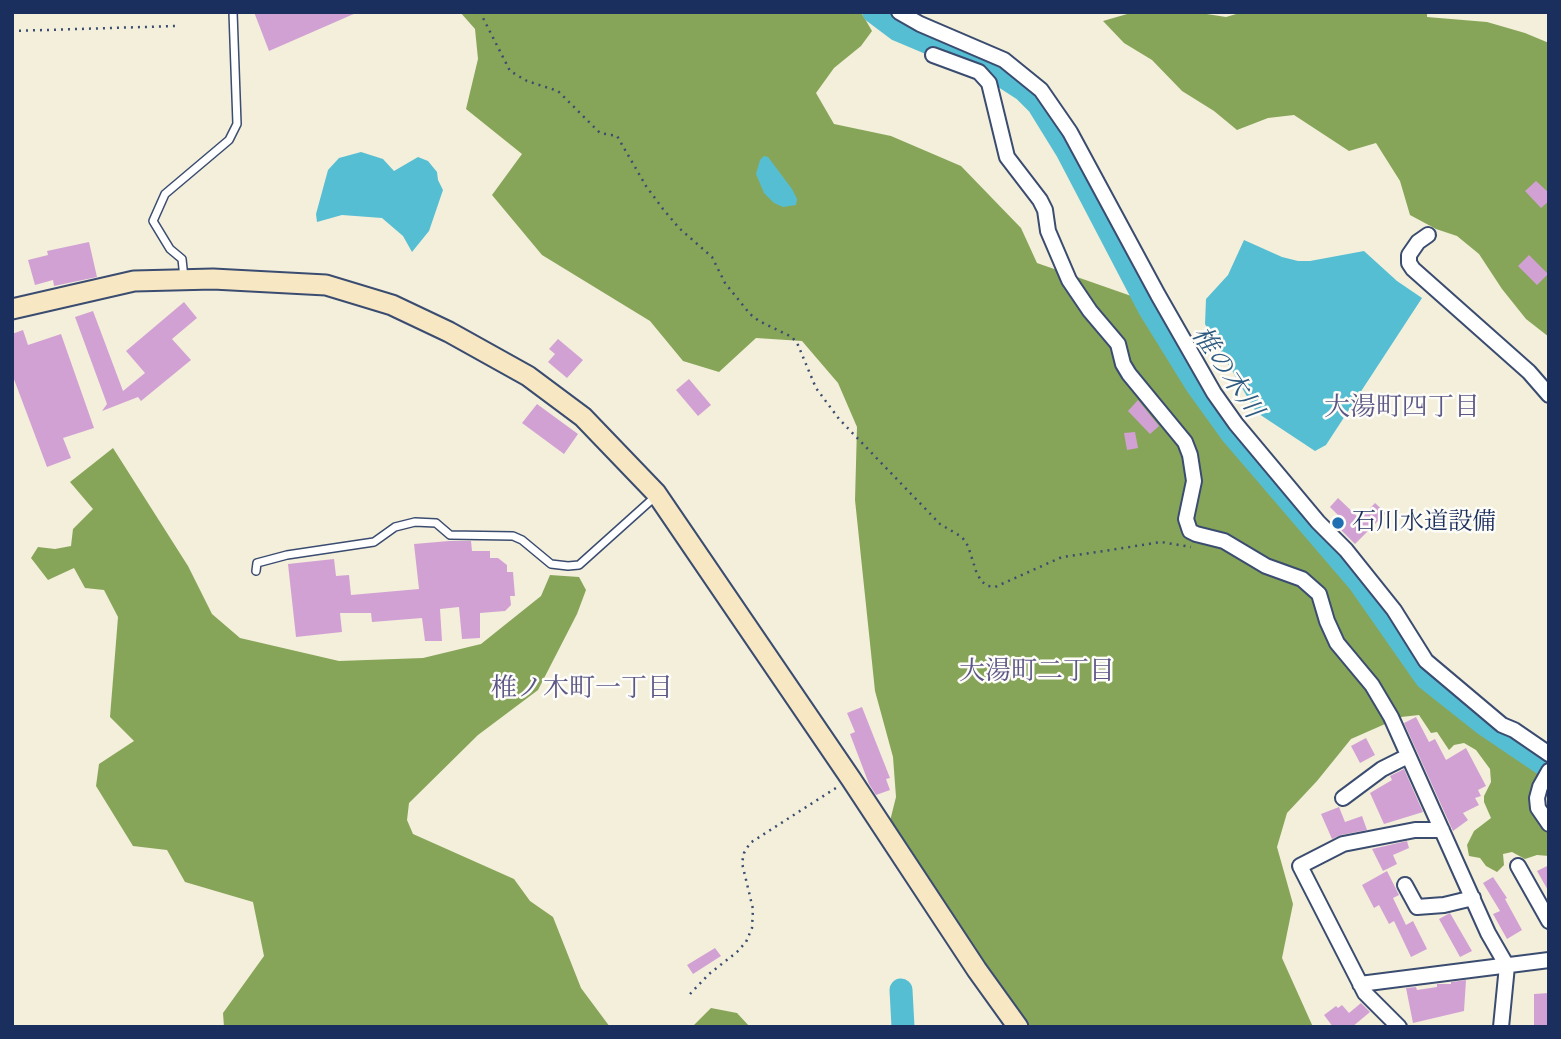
<!DOCTYPE html>
<meta charset="utf-8">
<style>
body{margin:0}
#map{position:relative;width:1561px;height:1039px;overflow:hidden;background:#f3efdb;font-family:"IM FELL Great Primer",serif}
canvas{display:block}
.frame{position:absolute;inset:0;border:14px solid #1b2f5e;pointer-events:none}
</style>
<div id="map">
<canvas width="1561" height="1039"></canvas>
<div class="frame"></div>
</div>
<script>
const c = document.querySelector('canvas').getContext('2d');
c.lineJoin = 'round';
function paint(path, color) { c.fillStyle = color; c.fill(path, 'evenodd'); }
const poly = rows => new Path2D(rows.map(r => 'M' + r).join(''));
function stroke(path, color, width, dash) { c.strokeStyle = color; c.lineWidth = width; c.lineCap = dash ? 'butt' : 'round'; c.setLineDash(dash || []); c.stroke(path); }
function drawText(font, color, halo, rows, align = 'center') {
  c.font = font + ' "IM FELL Great Primer","Noto Serif JP",serif'; c.lineWidth = 5; c.setLineDash([]); c.textBaseline = 'middle'; c.strokeStyle = halo; c.fillStyle = color; for (const [text, x, y, turn = 0] of rows) {
    c.save(); c.translate(x, y); c.rotate((+turn || 0) * Math.PI / 180); c.textAlign = isNaN(turn) ? turn : align; if (halo) c.strokeText(text, 0, 0); c.fillText(text, 0, 0); c.restore();
  }
}
paint(poly([
 [460,12,861,12,872,31,861,46,834,68,816,93,834,124,891,136,961,166,1021,228,1037,263,1137,298,1235,447,1303,529,1347,576,1387,633,1424,678,1538,773,1535,785,1543,826,1549,832,1549,856,1537,855,1525,859,1512,852,1503,854,1504,865,1497,872,1486,866,1480,858,1469,856,1467,845,1474,831,1491,818,1484,802,1484,796,1491,782,1490,769,1476,750,1464,743,1454,745,1449,750,1437,732,1431,733,1419,715,1401,717,1351,739,1317,781,1287,813,1277,847,1293,904,1282,958,1313,1027,1028,1027,890,821,896,797,893,757,875,691,855,500,857,427,838,383,802,341,756,338,719,372,683,361,650,321,542,255,492,195,522,154,466,109,478,59,475,29],
 [1134,12,1194,12,1226,17,1243,12,1427,12,1427,17,1487,22,1525,33,1549,43,1549,337,1526,319,1502,289,1479,254,1457,236,1436,229,1410,215,1400,181,1376,143,1349,151,1294,115,1268,118,1237,130,1214,111,1182,91,1152,60,1124,43,1103,21],
 [113,448,188,566,212,614,240,638,339,661,423,658,481,644,541,596,550,575,579,577,586,590,577,614,538,690,478,735,409,803,407,820,413,834,514,879,530,901,553,917,581,988,610,1027,224,1027,223,1013,264,956,253,902,185,882,167,850,133,846,96,786,99,764,134,741,110,717,118,617,104,590,85,588,74,568,48,580,31,558,38,547,55,549,71,546,73,529,93,509,70,482],
 [711,1008,737,1013,750,1027,692,1027]
]), '#87a559');
paint(poly([
 [361,152,383,159,394,171,418,157,428,161,437,172,438,180,443,190,429,231,412,252,403,236,382,218,342,215,317,222,316,214,328,170,339,158],
 [764,156,768,157,792,189,797,199,796,205,783,207,774,203,764,193,756,174,760,160],
 [1244,240,1282,257,1298,261,1310,261,1364,251,1397,281,1422,298,1326,445,1315,451,1256,412,1205,324,1206,299,1228,275]
]), '#56bed3');
stroke(poly([
 [871,12,873,14]
]), '#56bed3', 3.5);
stroke(poly([
 [874,12,898,30,993,70,1024,90,1038,104,1067,151,1149,308,1196,384,1232,434,1359,582,1426,678,1484,724,1549,768],
 [901,990,903,1027]
]), '#56bed3', 23);
paint(poly([
 [254,12,356,12,356,13,269,51],
 [1536,181,1549,193,1549,201,1541,208,1525,191],
 [89,242,97,277,54,286,53,280,35,285,28,260,48,255,47,251],
 [1529,255,1548,274,1537,285,1518,266],
 [184,302,197,318,172,339,191,360,141,401,138,397,102,411,107,404,75,317,93,311,123,391,145,373,126,351],
 [23,330,28,345,61,334,94,428,63,438,71,458,47,467,12,374,12,334],
 [558,339,583,360,567,378,548,362,555,354,549,349],
 [689,379,711,405,698,416,676,390],
 [1138,400,1159,426,1150,434,1128,411],
 [537,404,578,434,564,454,522,423],
 [1135,432,1138,448,1127,450,1124,433],
 [1338,498,1360,519,1375,503,1386,513,1355,544,1339,528,1345,522,1330,507],
 [449,541,471,541,472,551,490,551,490,558,498,558,507,565,507,572,513,572,515,596,510,596,511,605,505,611,480,613,480,638,462,639,459,607,440,609,442,641,425,641,422,618,372,622,371,613,340,613,342,632,296,637,288,564,334,559,336,576,349,575,351,595,419,589,414,544],
 [862,707,890,778,886,779,890,790,876,795,869,784,850,734,855,732,847,713],
 [1416,717,1429,742,1435,739,1446,760,1466,748,1486,786,1478,790,1481,796,1475,798,1479,805,1463,813,1468,820,1453,831,1404,723],
 [1366,738,1375,755,1360,763,1351,746],
 [1404,769,1423,812,1384,824,1370,793,1392,780,1390,776],
 [1339,807,1345,822,1362,816,1367,830,1341,835,1332,839,1321,814],
 [1407,841,1409,848,1393,855,1397,864,1383,871,1372,849],
 [1549,865,1549,892,1537,871],
 [1387,871,1399,895,1393,898,1406,925,1413,921,1427,949,1411,957,1394,921,1389,924,1379,905,1374,908,1362,885],
 [1493,877,1507,898,1505,899,1522,930,1507,939,1493,914,1500,911,1483,883],
 [1450,913,1472,951,1460,957,1439,919],
 [715,948,721,956,693,974,687,965],
 [1466,980,1464,1011,1413,1023,1406,988,1416,987,1417,990,1437,987,1437,984,1451,984,1451,982],
 [1549,993,1549,1027,1534,1027,1534,994],
 [1361,1003,1370,1012,1352,1027,1333,1027,1324,1015,1336,1006,1338,1008,1342,1005,1349,1013]
]), '#d2a1d4');
const lane = poly([
 [184,278,182,259,170,249,153,221,165,194,229,140,237,124,233,12],
 [256,571,257,563,287,555,374,542,395,527,415,522,436,523,450,535,513,536,522,540,551,564,568,566,579,565,657,495]
]);
const street = poly([
 [899,12,920,24,1004,60,1041,90,1070,132,1158,295,1214,393,1236,424,1318,522,1346,550,1394,610,1426,661,1502,725,1514,730,1549,754],
 [933,55,979,72,989,83,1007,157,1040,200,1045,210,1048,231,1069,280,1090,311,1118,344,1123,364,1129,374,1185,442,1190,455,1194,481,1186,519,1190,531,1196,534,1224,541,1266,566,1302,579,1319,594,1327,621,1337,643,1372,685,1391,717,1488,933,1507,966,1501,1027],
 [1428,235,1418,242,1409,255,1409,263,1413,269,1529,372,1549,395],
 [1549,771,1540,787,1537,798,1538,808,1549,824],
 [1343,798,1382,769,1408,756],
 [1518,866,1549,921],
 [1405,885,1417,907,1444,905,1473,898],
 [1360,984,1549,960],
 [1399,1027,1365,993,1300,866,1343,844,1415,830,1442,830]
]);
const secondary = poly([
 [12,309,134,281,213,279,326,285,392,305,449,332,528,376,583,417,656,493,851,779,977,970,1018,1027]
]);
stroke(lane, '#3b4c71', 10);
stroke(street, '#3b4c71', 18);
stroke(secondary, '#3b4c71', 23);
stroke(poly([
 [480,12,510,71,527,81,558,91,600,133,617,136,646,186,663,209,679,228,712,257,725,283,750,314,759,321,792,337,798,345,816,388,839,419,940,524,962,537,968,546,976,571,981,581,988,586,995,587,1062,557,1104,551,1161,542,1191,547],
 [12,31,177,26],
 [690,994,709,974,737,952,746,942,752,928,753,909,742,863,744,853,750,843,839,786]
]), '#3b4c71', 2.5, [2, 5]);
stroke(lane, '#fff', 7);
stroke(street, '#fff', 14);
stroke(secondary, '#f7e8c3', 19);
for (const [x, y, r, color] of [
 [1338,523,7,"#1f6fb2"]
]) { const dot = new Path2D(); dot.arc(x, y, r, 0, 2 * Math.PI); c.fillStyle = color; c.fill(dot); stroke(dot, '#fdfcf7', 2.5); }
drawText('24px', '#1b2f5e', '#fdfcf7', [
 ["石川水道設備",1352,523]
], 'left');
drawText('italic 26px', '#2d5a81', '#fdfcf7', [
 ["椎の木川",1226,373,56]
]);
drawText('26px', '#5b5787', '#fdfcf7', [
 ["大湯町四丁目",1402,409],
 ["大湯町二丁目",1037,673],
 ["椎ノ木町一丁目",582,690]
]);
</script>
